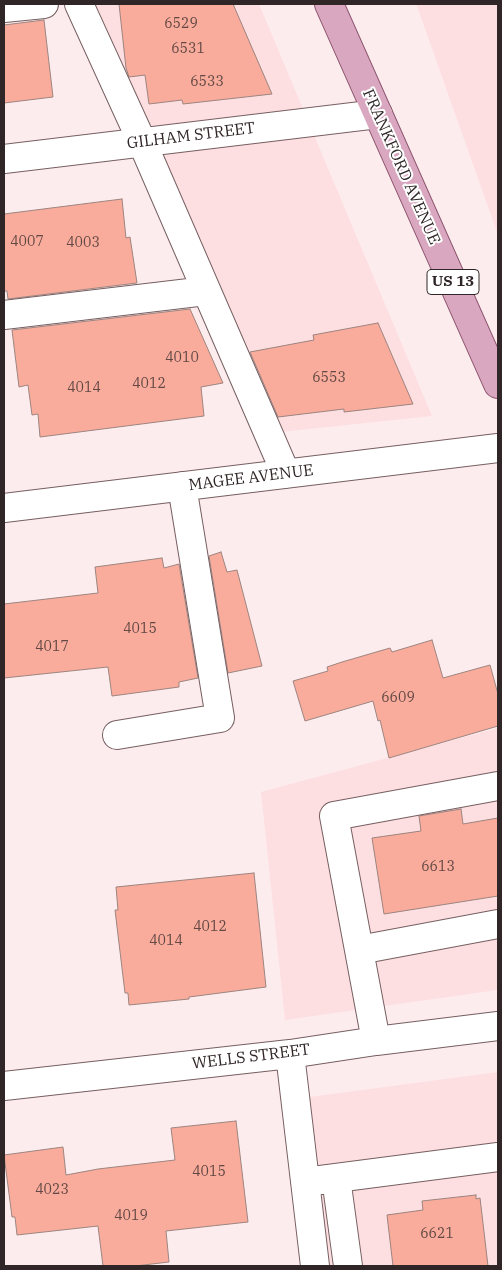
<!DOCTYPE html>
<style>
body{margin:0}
#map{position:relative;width:502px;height:1270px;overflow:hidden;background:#fdecee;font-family:"IBM Plex Serif",serif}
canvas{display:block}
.frame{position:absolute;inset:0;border:5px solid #302627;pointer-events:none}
</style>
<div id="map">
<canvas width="502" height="1270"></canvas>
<div class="frame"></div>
</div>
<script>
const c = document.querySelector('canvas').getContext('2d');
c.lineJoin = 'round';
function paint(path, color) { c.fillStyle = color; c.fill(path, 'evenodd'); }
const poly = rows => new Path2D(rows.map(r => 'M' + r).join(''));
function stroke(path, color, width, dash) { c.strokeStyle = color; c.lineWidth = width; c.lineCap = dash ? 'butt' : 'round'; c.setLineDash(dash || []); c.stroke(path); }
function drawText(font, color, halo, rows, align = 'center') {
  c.font = font + ' "IBM Plex Serif",serif'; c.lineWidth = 4; c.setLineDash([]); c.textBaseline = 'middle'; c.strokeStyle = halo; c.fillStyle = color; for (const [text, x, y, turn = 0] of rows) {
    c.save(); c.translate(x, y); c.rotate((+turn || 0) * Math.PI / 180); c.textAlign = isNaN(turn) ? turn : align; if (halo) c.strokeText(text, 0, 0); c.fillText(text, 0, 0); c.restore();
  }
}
paint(poly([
 [91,4,259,4,432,416,281,432],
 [416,4,498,4,498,235,419,12],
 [498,728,498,990,285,1020,261,792],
 [498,1072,498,1266,327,1266,309,1097]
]), '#fddfe2');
const building = poly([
 [119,4,233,4,272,94,183,104,182,100,149,104,145,75,129,77,126,68,119,4],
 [44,20,53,97,4,103,4,25,44,20],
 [122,199,126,238,130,237,137,283,8,299,7,291,4,291,4,214,122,199],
 [190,309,223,383,201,387,204,416,40,437,38,414,32,415,28,385,19,387,12,330,190,309],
 [378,323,413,404,344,412,344,409,278,417,250,352,314,340,313,335,378,323],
 [221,552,227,572,237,570,262,666,228,673,209,556,221,552],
 [162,558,164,568,179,564,198,678,179,682,179,687,112,696,108,667,4,678,4,604,98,593,95,567,162,558],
 [432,640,443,678,490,665,498,694,498,726,389,758,380,720,378,721,373,701,305,721,293,681,328,671,327,667,342,662,390,648,392,652,432,640],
 [461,809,463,824,498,818,498,896,384,914,372,838,421,831,419,816,461,809],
 [254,873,266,987,189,997,189,999,129,1005,128,993,125,993,115,910,118,910,116,887,254,873],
 [236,1121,248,1222,166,1231,169,1262,135,1266,103,1266,98,1226,17,1235,15,1217,12,1217,4,1155,63,1147,66,1175,98,1169,175,1160,171,1128,236,1121],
 [476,1195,476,1199,480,1198,488,1266,393,1266,387,1215,423,1210,422,1201,476,1195]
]);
paint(building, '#f9ac9c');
stroke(building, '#9d847f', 1);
const minor = poly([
 [79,4,142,142,286,474],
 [4,8,44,4],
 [4,159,378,114],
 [4,315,206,291],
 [4,508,498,448],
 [117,735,220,718,182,486],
 [498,786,334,816,359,950,498,924],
 [359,950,376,1041],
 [290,1054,315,1266],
 [4,1086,290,1054,376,1041,498,1026],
 [336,1178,348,1266],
 [305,1182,498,1157]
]);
const major = poly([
 [329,4,498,384]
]);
stroke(minor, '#765f61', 30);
stroke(major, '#8d546e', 30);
stroke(minor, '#fff', 28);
stroke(major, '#d9a7bf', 28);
drawText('14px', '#624844', null, [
 ["6529",181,24],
 ["6531",188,49],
 ["6533",207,82],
 ["4007",27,242],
 ["4003",83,243],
 ["4010",182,358],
 ["6553",329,378],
 ["4012",149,384],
 ["4014",84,388],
 ["4015",140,629],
 ["4017",52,647],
 ["6609",398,698],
 ["6613",438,867],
 ["4012",210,927],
 ["4014",166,941],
 ["4015",209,1172],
 ["4023",52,1190],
 ["4019",131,1216],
 ["6621",437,1234]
]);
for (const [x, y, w] of [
 [453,282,52]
]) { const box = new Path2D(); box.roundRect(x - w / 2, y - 12.5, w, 25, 4); c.fillStyle = '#fff'; c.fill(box); stroke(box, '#302627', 1); }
drawText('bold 15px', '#302627', null, [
 ["US 13",453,282]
]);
drawText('16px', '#302627', '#fff', [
 ["GILHAM STREET",191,136,-7],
 ["FRANKFORD AVENUE",401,167,66],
 ["MAGEE AVENUE",251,478,-7],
 ["WELLS STREET",251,1057,-7]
]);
</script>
